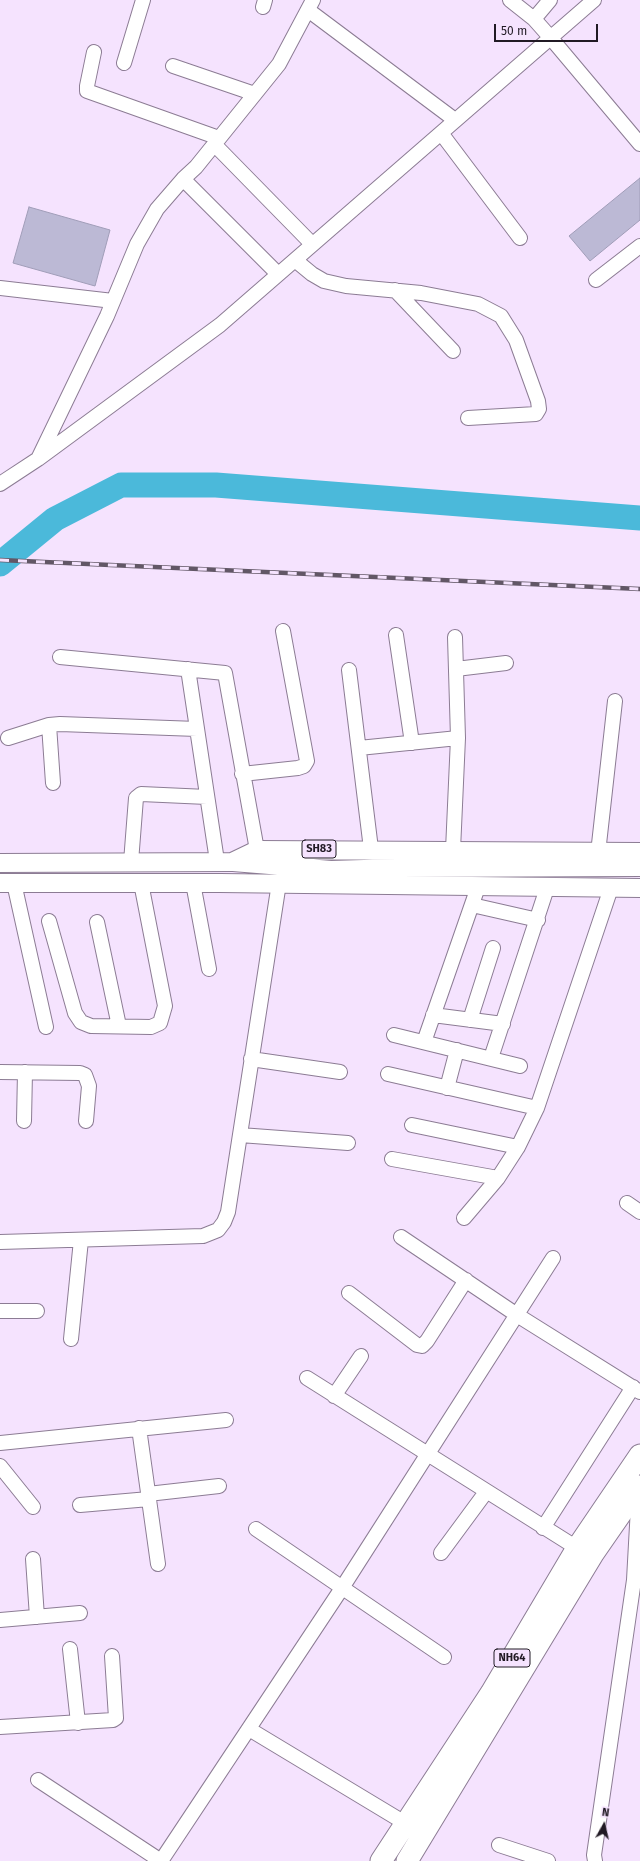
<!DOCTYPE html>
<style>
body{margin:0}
#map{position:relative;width:640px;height:1861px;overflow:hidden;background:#f5e3fe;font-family:"Fira Sans",sans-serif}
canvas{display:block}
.north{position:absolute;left:584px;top:1805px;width:40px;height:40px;-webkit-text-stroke:3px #f5e3fe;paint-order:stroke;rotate:8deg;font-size:11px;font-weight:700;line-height:16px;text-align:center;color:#211a24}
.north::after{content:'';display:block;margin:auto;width:14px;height:18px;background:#211a24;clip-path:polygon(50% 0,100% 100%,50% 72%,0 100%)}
.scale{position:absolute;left:494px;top:24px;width:104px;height:18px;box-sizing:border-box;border:2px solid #211a24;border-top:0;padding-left:5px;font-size:12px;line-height:14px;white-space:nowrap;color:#211a24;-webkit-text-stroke:3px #f5e3fe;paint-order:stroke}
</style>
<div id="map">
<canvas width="640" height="1861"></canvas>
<div class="north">N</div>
<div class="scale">50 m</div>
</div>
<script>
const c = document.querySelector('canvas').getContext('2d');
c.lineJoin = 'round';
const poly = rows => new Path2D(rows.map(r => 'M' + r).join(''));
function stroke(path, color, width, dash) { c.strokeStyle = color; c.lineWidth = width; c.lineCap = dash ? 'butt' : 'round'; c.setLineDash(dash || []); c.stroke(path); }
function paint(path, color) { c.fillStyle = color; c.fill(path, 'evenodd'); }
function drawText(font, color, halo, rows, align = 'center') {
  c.font = font + ' "Fira Sans",sans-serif'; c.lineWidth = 3; c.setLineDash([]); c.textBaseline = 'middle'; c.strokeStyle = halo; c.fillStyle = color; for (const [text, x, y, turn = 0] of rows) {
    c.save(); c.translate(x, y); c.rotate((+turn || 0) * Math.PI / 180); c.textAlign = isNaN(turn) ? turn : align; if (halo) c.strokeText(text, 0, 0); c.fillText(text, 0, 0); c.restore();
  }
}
stroke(poly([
 [0,564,55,519,121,485,216,485,640,518]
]), '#4bb9da', 25);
const building = poly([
 [640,178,640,220,590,261,569,236,640,178],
 [29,207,110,230,95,286,13,263,29,207]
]);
paint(building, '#bcb9d5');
stroke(building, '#a09db8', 1);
const minor = poly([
 [510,0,534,19,550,37,640,144],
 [263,7,265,0],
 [308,10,455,120],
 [534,19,550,0],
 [94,52,87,86,87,91,219,138],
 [124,63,143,0],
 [173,66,255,94],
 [441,133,520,238],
 [214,144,312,244],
 [183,179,278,274],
 [295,260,312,274,324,281,346,286,421,293,478,304,501,316,516,340,538,401,539,409,536,414,468,418],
 [596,280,640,246],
 [0,288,113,301],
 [395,290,453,351],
 [39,457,107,316,137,244,157,209,183,179,196,167,279,64,313,0],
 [0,484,38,459,220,325,594,0],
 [396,635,412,743],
 [60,657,225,673,257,850],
 [188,669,217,861],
 [456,669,506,663],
 [349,670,371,849],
 [49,725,53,783],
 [8,738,49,725,60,724,197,729],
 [359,748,458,738],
 [242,774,298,768,304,766,307,761,283,631],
 [453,850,458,738,455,637],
 [598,853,615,701],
 [131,862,136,798,141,794,207,797],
 [14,883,46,1027],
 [193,883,209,969],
 [472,905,538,920],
 [49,921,75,1013,81,1022,91,1026,151,1027,160,1023,165,1006,141,883],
 [97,922,119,1026],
 [433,1015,503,1024],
 [470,1020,493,948],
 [394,1035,520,1066],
 [424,1042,478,887],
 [491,1058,547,888],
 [251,1059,340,1072],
 [0,1072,80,1073,85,1075,89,1086,86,1121],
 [388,1074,537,1108],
 [447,1088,457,1050],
 [24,1121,25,1072],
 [412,1125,518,1147],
 [240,1135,348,1143],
 [392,1159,498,1178],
 [627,1203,640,1212],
 [464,1218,498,1178,518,1147,537,1108,611,888],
 [401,1237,517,1315,640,1392],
 [0,1242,203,1236,218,1230,224,1222,228,1212,279,883],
 [349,1293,417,1345,422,1346,427,1341,466,1280],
 [0,1311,37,1311],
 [71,1339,81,1240],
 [307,1378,577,1548],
 [334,1396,361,1356],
 [139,1428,158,1564],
 [0,1443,226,1420],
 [0,1466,33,1507],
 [148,1494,219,1486],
 [80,1505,149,1499],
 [543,1528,633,1387],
 [256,1529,444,1657],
 [441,1553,486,1492],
 [33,1559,37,1617],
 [0,1620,80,1613],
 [70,1649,78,1723],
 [0,1727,113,1720,116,1718,112,1656],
 [249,1729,405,1823],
 [38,1780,161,1861],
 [499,1845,548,1861],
 [161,1861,342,1588,553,1258],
 [595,1861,594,1855,634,1580,639,1489]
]);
const major = poly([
 [233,862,331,870,398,868,640,867],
 [0,863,232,862,257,850,640,852],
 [0,883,220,883,640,888]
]);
const highway = poly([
 [381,1861,491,1693,577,1548,640,1455],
 [407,1861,593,1554,640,1486]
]);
stroke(minor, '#8c7c94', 16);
stroke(major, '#8c7c94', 20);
stroke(highway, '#8c7c94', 23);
stroke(minor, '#fff', 14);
stroke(major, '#fff', 18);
stroke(highway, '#fff', 21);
const rail = poly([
 [0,560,640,589]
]);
stroke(rail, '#625766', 4.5);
stroke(rail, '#f5e3fe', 3, [9]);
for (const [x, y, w] of [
 [319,849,34],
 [512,1658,36]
]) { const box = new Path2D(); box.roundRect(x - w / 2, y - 9, w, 18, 3); c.fillStyle = '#f5e3fe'; c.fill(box); stroke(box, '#211a24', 1); }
drawText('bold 11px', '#211a24', null, [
 ["SH83",319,849],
 ["NH64",512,1658]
]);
</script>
